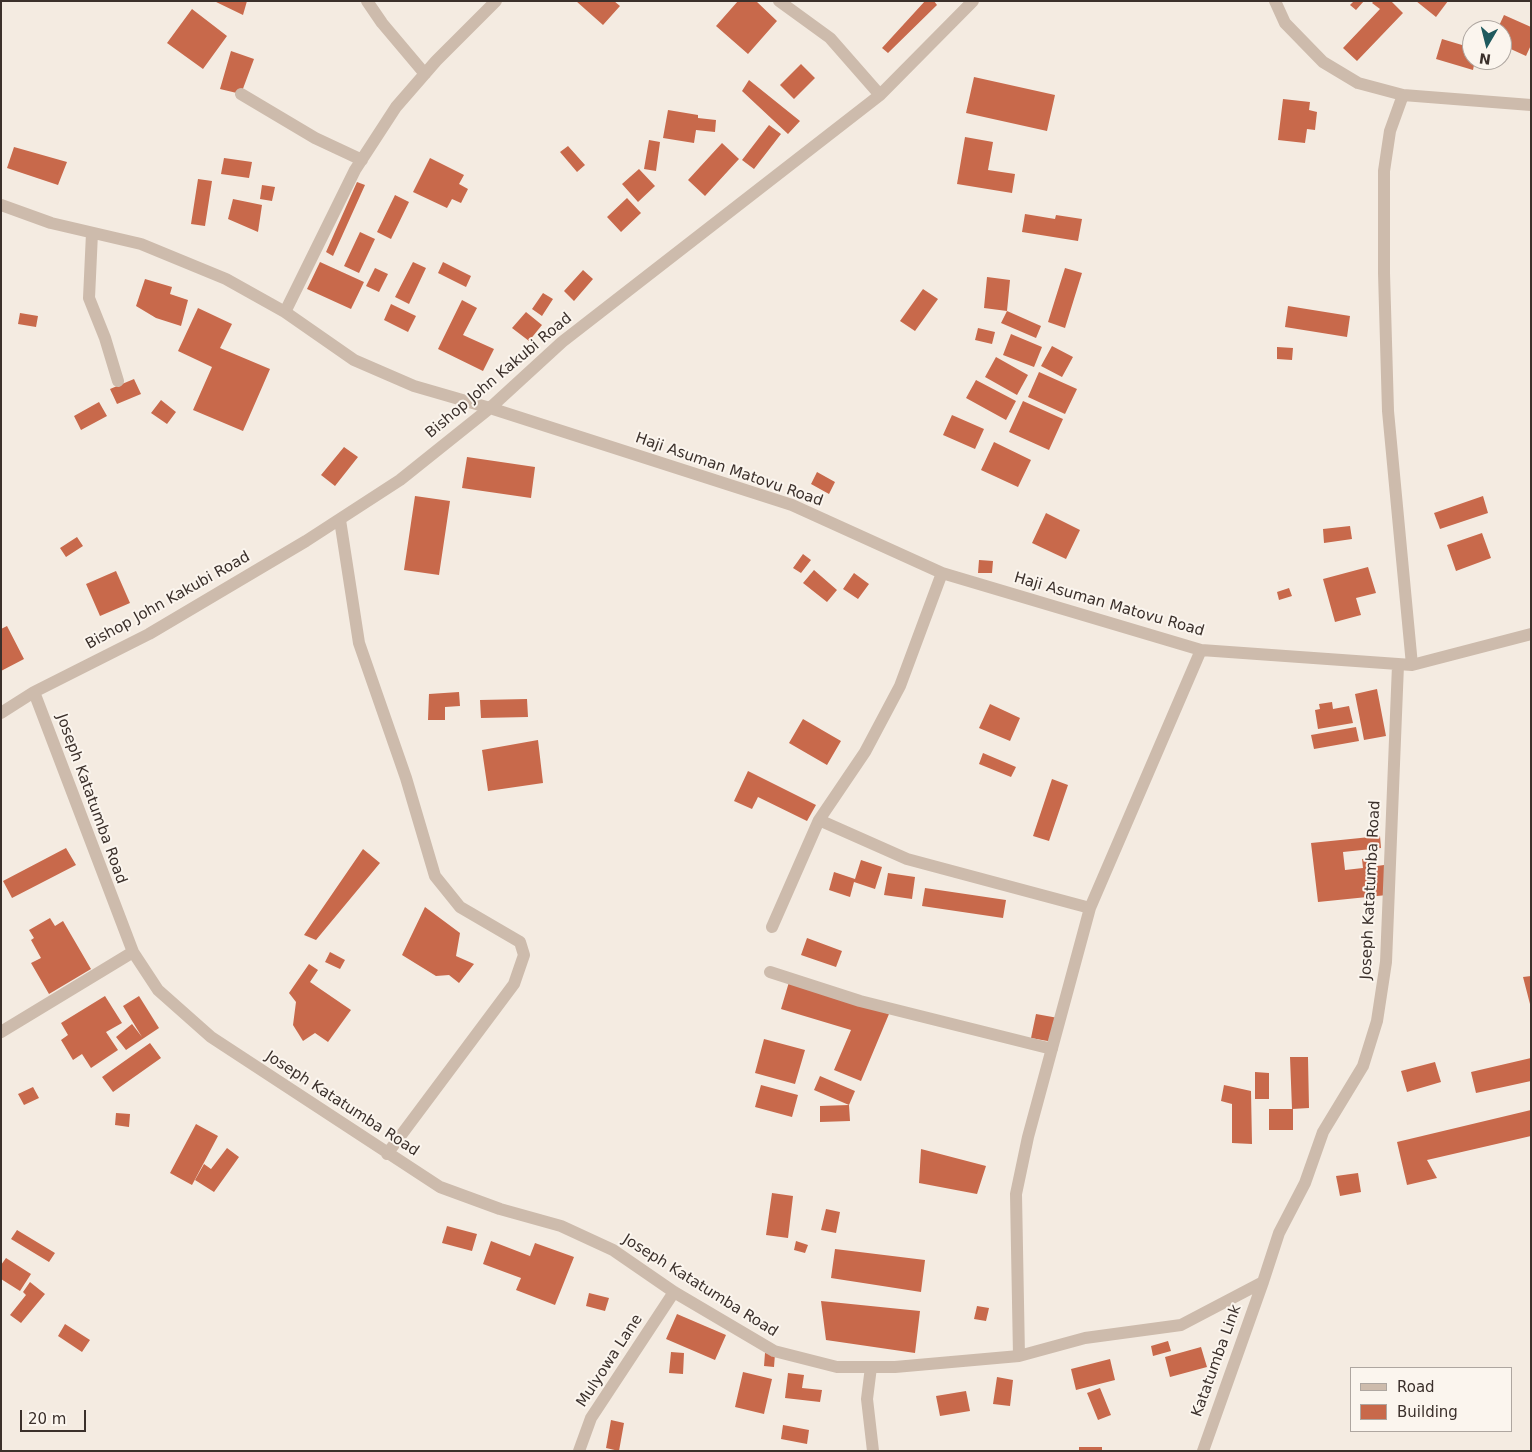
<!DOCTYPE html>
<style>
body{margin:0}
#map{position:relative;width:1532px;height:1452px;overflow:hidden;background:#f4ebe1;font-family:"DejaVu Sans",sans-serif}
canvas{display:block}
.frame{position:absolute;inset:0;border:2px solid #3b302b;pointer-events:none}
.legend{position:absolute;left:1350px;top:1367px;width:162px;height:65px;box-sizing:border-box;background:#fbf5ee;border:1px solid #aea6a0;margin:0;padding:6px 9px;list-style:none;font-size:15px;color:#3b302b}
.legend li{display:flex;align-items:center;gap:10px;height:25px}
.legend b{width:25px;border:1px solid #aea6a0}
.north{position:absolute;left:1462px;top:20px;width:50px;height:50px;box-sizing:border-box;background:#fbf5ee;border:1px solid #aea6a0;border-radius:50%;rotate:188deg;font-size:14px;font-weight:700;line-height:20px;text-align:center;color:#3b302b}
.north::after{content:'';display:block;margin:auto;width:18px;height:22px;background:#1f5a5e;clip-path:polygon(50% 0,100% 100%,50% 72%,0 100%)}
.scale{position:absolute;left:20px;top:1410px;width:66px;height:22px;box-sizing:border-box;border:2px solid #3b302b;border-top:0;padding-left:6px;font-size:15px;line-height:18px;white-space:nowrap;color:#3b302b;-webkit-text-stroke:4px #fbf5ee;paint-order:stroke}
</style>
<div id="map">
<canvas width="1532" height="1452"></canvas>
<div class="frame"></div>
<ul class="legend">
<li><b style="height:6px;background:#cdbbac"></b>Road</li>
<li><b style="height:14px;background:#c8694b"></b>Building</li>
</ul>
<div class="north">N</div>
<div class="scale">20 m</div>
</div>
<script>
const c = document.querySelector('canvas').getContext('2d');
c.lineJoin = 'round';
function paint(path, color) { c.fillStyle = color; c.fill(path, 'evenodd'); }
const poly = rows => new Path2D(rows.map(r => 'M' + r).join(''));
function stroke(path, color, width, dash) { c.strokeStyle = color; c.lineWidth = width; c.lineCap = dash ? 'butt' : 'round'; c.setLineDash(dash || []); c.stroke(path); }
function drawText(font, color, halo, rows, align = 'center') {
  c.font = font + ' "DejaVu Sans",sans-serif'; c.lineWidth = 4; c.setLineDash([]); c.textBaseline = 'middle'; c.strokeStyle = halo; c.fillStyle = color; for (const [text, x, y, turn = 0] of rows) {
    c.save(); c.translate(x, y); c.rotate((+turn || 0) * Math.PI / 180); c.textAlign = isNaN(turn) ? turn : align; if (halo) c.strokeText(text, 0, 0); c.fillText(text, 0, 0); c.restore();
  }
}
paint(poly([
 [214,1,247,1,243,15],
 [576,1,614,1,620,6,603,25],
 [738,1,756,1,777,21,748,54,716,26],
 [925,1,934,1,937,5,888,53,882,48],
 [1354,1,1364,1,1356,10,1350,5],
 [1374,1,1391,1,1403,13,1357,61,1343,48,1380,9,1372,3],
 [1416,1,1448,1,1436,17],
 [192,9,227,36,203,69,167,43],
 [1504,15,1531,27,1531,45,1526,56,1502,45,1502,30,1497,30],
 [1442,39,1472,48,1472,60,1475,60,1473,70,1436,59],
 [231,51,254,59,241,94,220,89],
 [801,64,815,78,794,99,780,85],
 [974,77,1055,95,1047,131,966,113],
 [749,80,800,121,788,134,742,91],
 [1283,99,1310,102,1309,110,1317,112,1315,130,1307,129,1305,143,1278,140],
 [668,110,698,115,698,118,716,120,715,132,696,130,694,143,663,138],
 [769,125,781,134,754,169,742,160],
 [965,137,993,142,988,170,1015,174,1012,193,957,184],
 [649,140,660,142,656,171,644,169],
 [722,143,739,159,705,196,688,180],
 [568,146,585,165,577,172,560,152],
 [14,147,67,162,58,185,7,168],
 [224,158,252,162,249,178,221,174],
 [430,158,464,175,459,184,468,189,461,203,452,199,447,208,413,192],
 [639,169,655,186,638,202,622,184],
 [198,179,212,181,205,226,191,224],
 [357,182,365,185,333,256,326,252],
 [262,185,275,187,272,201,260,199],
 [395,195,409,202,391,239,377,232],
 [627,198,641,213,621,232,607,217],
 [233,199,262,205,258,232,228,219],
 [1025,214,1055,219,1056,215,1082,219,1078,241,1022,232],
 [360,232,375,239,359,273,344,266],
 [320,262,364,282,351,309,307,289],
 [413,262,426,268,409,304,395,297],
 [443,262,471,276,466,287,438,273],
 [375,268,388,274,379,292,366,286],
 [1065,268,1082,273,1065,328,1048,322],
 [583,270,593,279,574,301,564,291],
 [987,277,1010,280,1007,311,984,308],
 [145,279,172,287,170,294,188,300,181,326,156,318,136,306],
 [923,289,938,299,915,331,900,321],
 [543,293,553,299,542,316,532,309],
 [462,300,477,308,463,335,494,349,483,371,438,349],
 [391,304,416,316,408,332,384,320],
 [1288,306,1350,316,1347,337,1285,327],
 [198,308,232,324,220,348,270,369,243,431,193,410,212,367,178,351],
 [1007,311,1041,326,1036,338,1001,323],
 [526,312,542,325,529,341,512,328],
 [20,313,38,316,36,327,18,324],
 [978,328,995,332,992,344,975,340],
 [1011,334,1042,347,1034,367,1003,355],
 [1052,346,1073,357,1062,377,1041,366],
 [1277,347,1293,348,1292,360,1277,359],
 [996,357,1028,375,1017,395,985,377],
 [1039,372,1077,389,1065,414,1028,397],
 [134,379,141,394,117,404,110,389],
 [976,380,1016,401,1006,420,966,398],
 [161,400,176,412,167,424,151,413],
 [1023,401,1063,419,1049,450,1009,432],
 [99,402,107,416,81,430,74,416],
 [952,415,984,429,975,449,943,435],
 [994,442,1031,460,1018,487,981,470],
 [344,447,358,457,335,486,321,475],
 [467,457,535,467,531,498,462,488],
 [817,472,835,482,829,494,811,484],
 [415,496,450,501,439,575,404,570],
 [1483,496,1488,513,1440,529,1434,513],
 [1046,513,1080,530,1066,559,1032,543],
 [1350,526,1352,539,1324,543,1323,529],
 [1482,533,1491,558,1456,571,1447,545],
 [77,537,83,546,66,557,60,548],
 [803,554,811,560,801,573,793,568],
 [979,560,993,561,992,573,978,573],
 [1368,567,1376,593,1356,598,1361,615,1335,622,1323,579],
 [814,570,837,590,827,602,803,583],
 [116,571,130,603,100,616,86,584],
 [854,573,869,584,858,599,843,589],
 [1289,588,1292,596,1279,600,1277,592],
 [7,626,24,659,1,671,1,629],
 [1377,689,1386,736,1364,740,1355,694],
 [459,692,460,706,445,707,445,720,428,720,429,694],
 [527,699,528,717,481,718,480,700],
 [1332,702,1333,709,1349,706,1353,723,1318,729,1315,710,1320,709,1319,704],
 [990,704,1020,718,1010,741,979,728],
 [803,719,841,741,827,765,789,743],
 [1356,727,1359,741,1314,749,1311,735],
 [538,740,543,783,488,791,482,750],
 [983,753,1016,767,1011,777,979,764],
 [748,771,816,805,807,821,758,797,752,809,734,801],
 [1052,779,1068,785,1049,841,1033,836],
 [1380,836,1381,848,1343,852,1345,870,1363,868,1362,859,1376,857,1377,866,1384,865,1387,895,1318,902,1311,843],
 [66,848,76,865,12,898,3,881],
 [363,849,380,863,316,940,304,935],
 [861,860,882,867,875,889,854,882,850,897,829,890,834,872,855,879],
 [888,873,915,877,912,899,884,895],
 [925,888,1006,900,1003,918,922,906],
 [425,907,460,933,456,956,474,964,459,983,449,975,436,976,402,955],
 [50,918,55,926,63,921,91,969,49,994,31,963,41,958,31,940,34,938,29,930],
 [807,938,842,951,836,967,801,955],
 [330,952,345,960,340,969,325,962],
 [309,964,318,970,310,982,351,1010,328,1042,315,1033,303,1041,293,1025,296,1002,289,993],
 [1531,976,1531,1003,1530,1004,1523,977],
 [789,982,889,1014,861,1081,834,1070,851,1030,781,1009],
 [105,996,122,1023,106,1032,118,1050,91,1068,82,1054,73,1060,61,1040,68,1035,61,1023],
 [139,996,159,1028,126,1050,116,1037,132,1024,142,1037,123,1006],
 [1036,1014,1058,1018,1053,1042,1031,1038],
 [764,1039,805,1050,795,1084,755,1073],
 [150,1043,161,1058,113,1092,102,1077],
 [1290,1057,1308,1057,1309,1108,1292,1109],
 [1531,1058,1531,1081,1476,1093,1471,1072],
 [1435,1062,1441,1082,1407,1092,1401,1071],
 [1255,1072,1269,1073,1269,1099,1255,1099],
 [820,1076,855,1091,849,1105,850,1121,820,1122,820,1106,849,1105,814,1090],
 [761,1085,798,1095,792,1117,755,1107],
 [1224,1085,1251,1091,1252,1144,1232,1143,1232,1104,1221,1101],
 [33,1087,39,1098,24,1105,18,1094],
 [1269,1109,1293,1109,1293,1130,1269,1130],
 [1531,1110,1531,1136,1427,1160,1437,1178,1407,1185,1397,1142],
 [116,1113,130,1114,129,1127,115,1125],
 [196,1124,218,1136,192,1185,170,1173],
 [227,1148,239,1157,214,1192,195,1180,204,1164,211,1169],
 [921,1149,986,1166,977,1194,919,1183],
 [1358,1173,1361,1192,1340,1196,1336,1176],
 [772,1193,793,1196,788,1238,766,1235],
 [826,1209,840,1212,836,1233,821,1230],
 [447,1226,477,1234,472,1251,442,1243],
 [17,1230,55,1253,49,1262,11,1239],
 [491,1241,530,1256,535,1243,574,1257,555,1305,516,1290,521,1278,483,1264],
 [796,1241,808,1245,805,1253,794,1250],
 [835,1249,925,1260,921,1292,831,1278],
 [6,1258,31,1274,20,1291,1,1279,1,1265],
 [30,1282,45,1294,21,1323,10,1315,26,1295,23,1292],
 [589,1293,609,1298,605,1311,586,1306],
 [821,1301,920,1311,915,1353,826,1340],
 [977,1306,989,1308,986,1321,974,1319],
 [677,1314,726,1335,715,1360,666,1339],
 [65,1324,90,1340,82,1352,58,1336],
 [1168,1341,1171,1351,1153,1356,1151,1346],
 [1201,1347,1207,1367,1170,1377,1165,1357],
 [671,1352,684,1353,683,1374,669,1373],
 [765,1353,775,1354,774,1367,764,1366],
 [1110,1359,1115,1380,1076,1390,1071,1369],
 [743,1372,772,1379,764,1414,735,1407],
 [788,1373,804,1375,802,1388,822,1390,820,1402,785,1398],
 [997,1377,1013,1380,1010,1406,993,1404],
 [1100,1388,1111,1415,1098,1420,1087,1393],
 [966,1391,970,1411,940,1416,936,1396],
 [611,1420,624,1423,619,1451,606,1448],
 [783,1425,809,1430,807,1444,781,1439],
 [1079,1447,1102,1447,1102,1451,1079,1451]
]), '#c8694b');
stroke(poly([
 [367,1,382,23,425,74],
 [779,1,830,38,880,95],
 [1275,1,1285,23,1323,62,1358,83,1403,95,1531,105],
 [241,94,315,138,362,160],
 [1403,95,1390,131,1384,171,1384,273,1388,411,1412,665],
 [1,205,51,223,141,244,226,279,285,312,354,360,414,386,490,408,792,505,942,573,1201,650,1412,665,1531,634],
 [92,233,89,298,105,338,118,381],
 [285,312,355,170,396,107,436,61,496,1],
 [340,520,359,643,406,778,435,876,460,907,520,942,524,955,514,984,387,1154],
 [34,692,133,952,158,990,211,1037,440,1187,500,1209,561,1226,613,1250,674,1292,774,1351,837,1367,895,1367,1019,1356,1085,1338,1181,1325,1263,1282,1279,1233,1305,1183,1323,1132,1363,1066,1377,1021,1386,962,1398,665],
 [1,713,34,692,149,634,306,541,400,480,490,408,562,342,880,95,973,1],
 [819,820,907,859,1090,908],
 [772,927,819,820,865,752,900,686,942,573],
 [770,972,860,1001,1052,1049],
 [1,1032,133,952],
 [1019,1356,1016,1194,1028,1137,1090,908,1201,650],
 [871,1367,867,1399,873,1451],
 [579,1451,591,1418,674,1292],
 [1203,1451,1263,1282]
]), '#cdbbac', 12);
drawText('15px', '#3b302b', '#fbf5ee', [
 ["Bishop John Kakubi Road",499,376,-40],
 ["Haji Asuman Matovu Road",729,470,19],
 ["Bishop John Kakubi Road",168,601,-29],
 ["Haji Asuman Matovu Road",1109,605,16],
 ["Joseph Katatumba Road",91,799,70],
 ["Joseph Katatumba Road",1371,890,-87],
 ["Joseph Katatumba Road",342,1104,33],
 ["Joseph Katatumba Road",700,1286,32],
 ["Mulyowa Lane",610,1361,-57],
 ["Katatumba Link",1217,1361,-70]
]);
</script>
